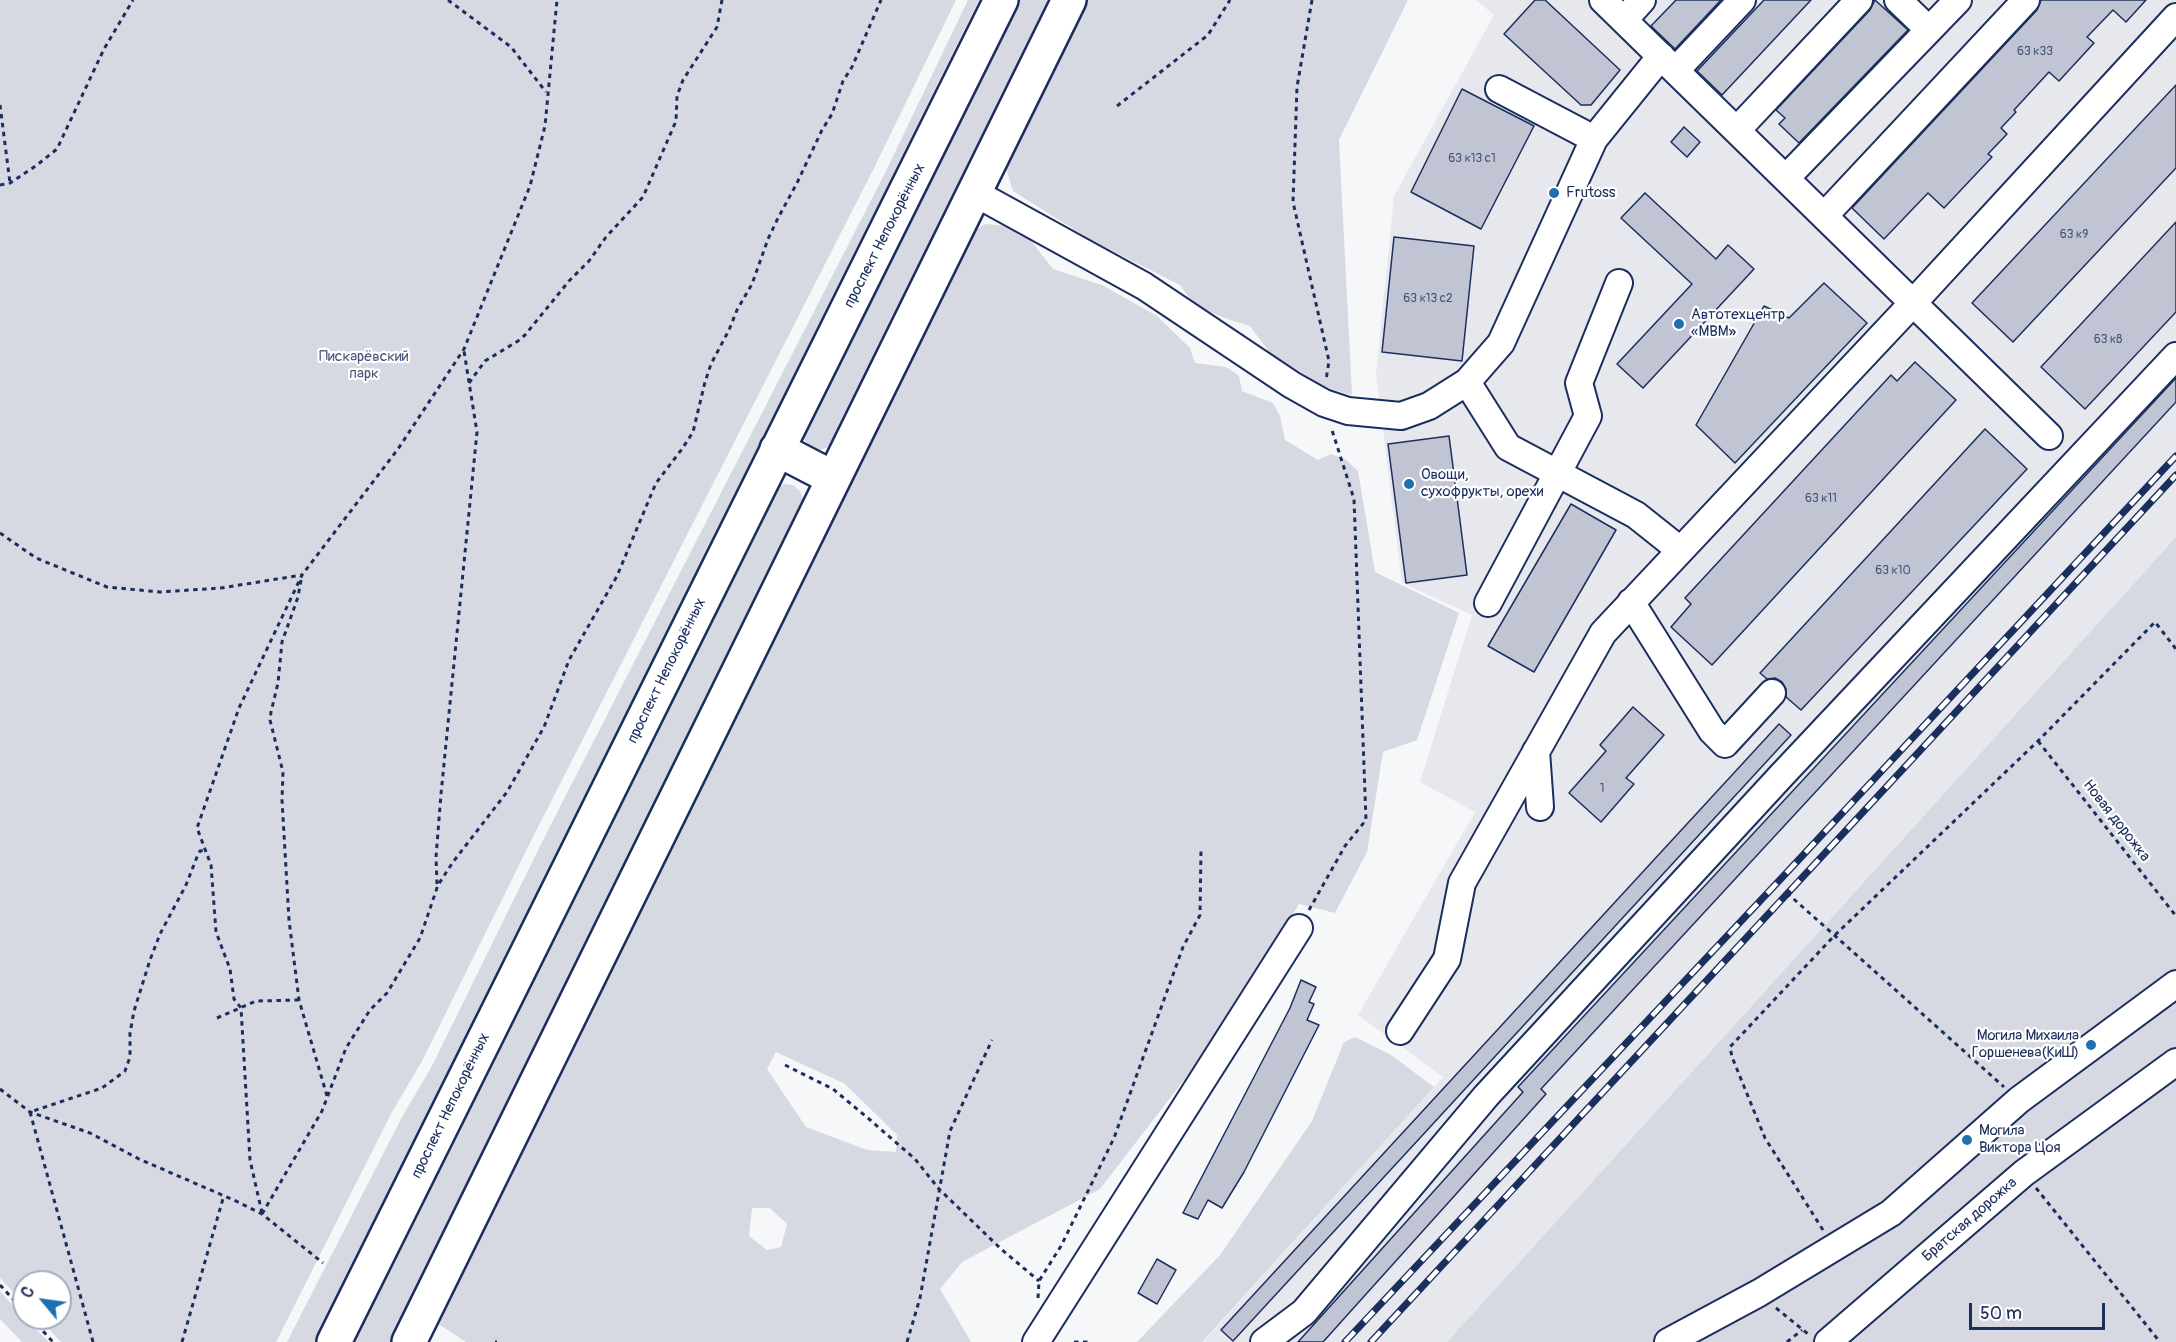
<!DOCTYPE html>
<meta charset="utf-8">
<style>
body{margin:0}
#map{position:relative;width:2176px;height:1342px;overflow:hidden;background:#f6f7f9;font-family:Pangolin,sans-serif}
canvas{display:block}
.north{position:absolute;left:12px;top:1270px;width:60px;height:60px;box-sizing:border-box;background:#fff;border:2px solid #a4acbf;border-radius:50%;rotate:299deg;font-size:16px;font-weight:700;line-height:24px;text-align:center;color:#1b2f5e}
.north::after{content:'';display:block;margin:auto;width:21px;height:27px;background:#1f6fb2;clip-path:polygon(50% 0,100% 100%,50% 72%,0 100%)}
.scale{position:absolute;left:1969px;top:1303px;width:136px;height:27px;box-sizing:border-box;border:3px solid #1b2f5e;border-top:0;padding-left:8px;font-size:18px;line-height:21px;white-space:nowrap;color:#1b2f5e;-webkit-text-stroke:4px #fff;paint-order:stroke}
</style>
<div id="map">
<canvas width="2176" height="1342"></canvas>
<div class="north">С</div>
<div class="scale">50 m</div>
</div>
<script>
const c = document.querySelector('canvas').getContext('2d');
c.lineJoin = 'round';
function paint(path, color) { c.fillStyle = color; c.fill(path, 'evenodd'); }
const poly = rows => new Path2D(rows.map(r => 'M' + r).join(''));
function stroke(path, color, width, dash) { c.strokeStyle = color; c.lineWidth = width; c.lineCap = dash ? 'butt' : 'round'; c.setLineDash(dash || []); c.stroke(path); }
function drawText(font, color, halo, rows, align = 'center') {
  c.font = font + ' Pangolin,sans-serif'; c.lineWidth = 4.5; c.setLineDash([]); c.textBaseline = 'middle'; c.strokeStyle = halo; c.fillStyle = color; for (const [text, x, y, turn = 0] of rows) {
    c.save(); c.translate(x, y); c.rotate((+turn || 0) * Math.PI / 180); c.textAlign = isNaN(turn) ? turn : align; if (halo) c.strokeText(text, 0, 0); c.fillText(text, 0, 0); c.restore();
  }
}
paint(poly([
 [1476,0,2176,0,2176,537,1447,1342,1203,1342,1443,1077,1358,1015,1475,812,1420,782,1472,615,1402,583,1376,373,1394,196,1494,15]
]), '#e6e8ee');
paint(poly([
 [0,0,956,0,874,168,534,835,422,1061,392,1112,276,1342,61,1342,38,1318,60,1318,60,1282,24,1282,24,1303,0,1278],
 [968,0,979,0,317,1342,287,1342,402,1117,432,1066,544,838,885,173],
 [1013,0,1053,0,835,440,829,447,820,450,812,448,805,441,803,433],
 [1086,0,1408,0,1339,140,1352,395,1324,387,1270,353,1250,326,1230,320,1195,306,1180,285,1089,239,1013,191,1006,168,1009,156],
 [985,224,1009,226,1028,237,1053,269,1102,285,1157,316,1190,348,1195,363,1226,367,1239,376,1242,391,1273,403,1280,416,1285,440,1318,460,1331,454,1345,459,1358,471,1375,572,1459,613,1417,740,1383,752,1367,852,1335,913,1299,904,1227,1024,1100,1189,962,1262,940,1289,971,1342,466,1342,437,1323,508,1174,967,240,975,230],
 [776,1052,845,1084,897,1135,896,1152,867,1150,806,1127,767,1069],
 [752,1208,770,1208,787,1224,781,1247,767,1250,749,1236],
 [785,484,793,485,800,491,803,499,802,507,390,1342,351,1342,776,486],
 [2176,537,2176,1342,1447,1342,1824,926],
 [1355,1037,1391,1055,1434,1087,1202,1342,1137,1342,1220,1255,1312,1121,1344,1042],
 [0,1291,24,1318,49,1342,22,1342,0,1319]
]), '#d6d9e2');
const building = poly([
 [1535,0,1545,0,1620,70,1591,105,1581,105,1504,34,1535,0],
 [1676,0,1721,0,1675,49,1651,26,1676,0],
 [1764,0,1811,0,1722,95,1697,71,1764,0],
 [1875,0,1908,30,1799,143,1779,124,1785,118,1776,110,1870,10,1875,0],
 [2041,0,2146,0,2126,22,2113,10,2087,37,2094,43,2059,81,2049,72,2014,110,2016,112,2001,128,2007,134,1988,154,1992,157,1944,208,1928,193,1884,239,1852,208,2037,10,2041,0],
 [2176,85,2176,168,2013,342,1972,303,2176,85],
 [1462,89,1534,126,1481,229,1411,192,1462,89],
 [1684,127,1700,142,1687,157,1671,142,1684,127],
 [1645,193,1716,259,1728,245,1754,269,1643,388,1617,364,1692,284,1621,218,1645,193],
 [2176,222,2176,312,2085,409,2041,367,2176,222],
 [1394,237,1474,246,1462,361,1382,352,1394,237],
 [1824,283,1867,323,1735,463,1696,425,1764,306,1789,318,1824,283],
 [1915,362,1956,400,1712,665,1671,627,1691,604,1685,598,1891,375,1897,381,1915,362],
 [2176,378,2176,402,1541,1089,1546,1094,1323,1342,1298,1342,1523,1092,1518,1087,2176,378],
 [1985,429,2027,469,1801,710,1786,697,1786,689,1782,682,1775,678,1767,679,1760,673,1985,429],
 [1449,436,1467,575,1406,583,1388,444,1449,436],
 [1571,504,1616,530,1534,672,1488,646,1571,504],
 [1633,707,1664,735,1626,778,1634,784,1601,822,1569,793,1606,751,1600,745,1633,707],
 [1779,724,1791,735,1233,1341,1221,1330,1779,724],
 [1301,980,1316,987,1309,1002,1314,1004,1307,1020,1319,1025,1244,1172,1222,1208,1208,1200,1198,1219,1183,1213,1290,1008,1301,980],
 [1157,1259,1176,1270,1157,1304,1138,1293,1157,1259]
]);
paint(building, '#c0c4d3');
stroke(building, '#1b2f5e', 1.5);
const minor = poly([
 [1603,0,2049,436],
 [1898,0,1929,30],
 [1624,20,1642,0],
 [1676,70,1742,0],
 [1499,89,1594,139],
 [1737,130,1859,0],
 [1786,178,1958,0],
 [975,193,1144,286,1292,385,1324,403,1348,411,1401,416,1429,406,1467,382,1501,343,1594,139,1661,56],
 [1824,216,2026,0],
 [1467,382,1508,447,1636,515,1680,550],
 [1631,602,1712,731,1725,744,1772,693],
 [1488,603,1588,416,1579,383,1619,283],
 [1536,751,1540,807],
 [1400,1031,1447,959,1462,883,1603,633,1912,304,2176,17],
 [1036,1342,1299,928],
 [1264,1342,1304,1312,1486,1096,1781,776,2176,356],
 [1668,1342,1759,1293,1891,1213,2019,1100,2176,984],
 [1828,1342,2024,1173,2176,1062]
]);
const major = poly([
 [777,449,833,478],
 [334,1342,1001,0],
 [409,1342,1069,0]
]);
stroke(minor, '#1b2f5e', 30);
stroke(major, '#1b2f5e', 38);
stroke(poly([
 [448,0,511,47,546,92],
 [1312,0,1297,87,1293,202,1329,361,1326,380],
 [0,105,10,183],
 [1117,106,1208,35,1230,0],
 [0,185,10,183,37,165,57,149,104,49,133,0],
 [469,383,485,361,518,341,525,335,569,281,589,261,606,237,643,197,676,121,677,96,683,80,717,27,722,0],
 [0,533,36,558,107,587,160,592,221,588,302,575],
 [301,580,298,597,282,642,278,683,271,712,270,720,283,772,282,800,289,920,299,1000,327,1096],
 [2038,741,2176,916],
 [437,884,436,857,441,794,477,432,464,351],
 [1787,893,2004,1087],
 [1309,910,1345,846,1366,820,1354,499,1331,427],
 [217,1018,256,1001,299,1000],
 [785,1065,833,1089,869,1119,915,1159,939,1189,1001,1249,1039,1281],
 [0,1089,30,1112,90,1133,139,1159,236,1201,262,1214,323,1263],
 [2036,1188,2160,1342],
 [262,1213,250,1160,241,1008,234,999,230,969,216,932,211,865,197,828,239,708,302,575,398,449,464,349,530,186,545,126,557,0],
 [262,1214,322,1111,346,1048,370,1010,387,993,420,938,438,885,453,862,507,792,544,727,569,660,617,576,656,483,682,449,693,432,705,382,711,364,729,330,737,310,752,284,768,239,778,218,797,183,822,130,832,114,843,81,852,67,881,0],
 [1823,1230,1765,1138,1732,1057,1730,1047,1834,936,2038,741,2155,622,2176,649],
 [0,1285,24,1311],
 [1038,1298,1039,1281,1061,1246,1114,1138,1183,947,1200,915,1201,850],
 [1776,1308,1808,1334],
 [31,1318,53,1342],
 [93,1342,30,1112,102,1088,125,1071,130,1057,130,1033,134,1011,150,960,160,934,186,885,197,857,200,851,205,850],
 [182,1342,224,1195],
 [495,1342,497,1342],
 [907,1342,920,1298,950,1131,992,1040],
 [1074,1342,1090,1342],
 [1787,1342,1802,1330]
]), '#1b2f5e', 3, [4.5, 4.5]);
stroke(minor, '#fff', 26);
stroke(major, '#fff', 33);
const rail = poly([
 [1345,1342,1776,884,2176,456],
 [1371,1342,2176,475]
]);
stroke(rail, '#1b2f5e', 7);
stroke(rail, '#fff', 4.5, [14]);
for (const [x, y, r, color] of [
 [1554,193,6,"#1f6fb2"],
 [1679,324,6,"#1f6fb2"],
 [1409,484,6,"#1f6fb2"],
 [2091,1045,6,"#1f6fb2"],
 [1967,1140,6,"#1f6fb2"]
]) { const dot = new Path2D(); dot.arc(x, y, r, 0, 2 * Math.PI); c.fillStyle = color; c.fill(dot); stroke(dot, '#fff', 2); }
drawText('12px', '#44547b', null, [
 ["63 к33",2035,52],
 ["63 к13 с1",1472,159],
 ["63 к9",2074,235],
 ["63 к13 с2",1428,299],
 ["63 к8",2108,340],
 ["63 к11",1821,499],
 ["63 к10",1893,571],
 ["1",1602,789]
]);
drawText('15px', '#1b2f5e', '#fff', [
 ["Frutoss",1566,193],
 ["Автотехцентр",1691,315],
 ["«МВМ»",1691,332],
 ["Овощи,",1421,475],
 ["сухофрукты, орехи",1421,492],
 ["Могила Михаила",2079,1036,"right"],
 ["Горшенева(КиШ)",2079,1053,"right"],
 ["Могила",1979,1131],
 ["Виктора Цоя",1979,1148]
], 'left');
drawText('15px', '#1b2f5e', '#fff', [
 ["проспект Непокорённых",885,236,-63],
 ["проспект Непокорённых",667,671,-64],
 ["Новая дорожка",2116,821,52],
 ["проспект Непокорённых",451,1106,-64],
 ["Братская дорожка",1970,1220,-41]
]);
drawText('15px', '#4a5a7f', '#fff', [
 ["Пискарёвский",364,357],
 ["парк",364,374]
]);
</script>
